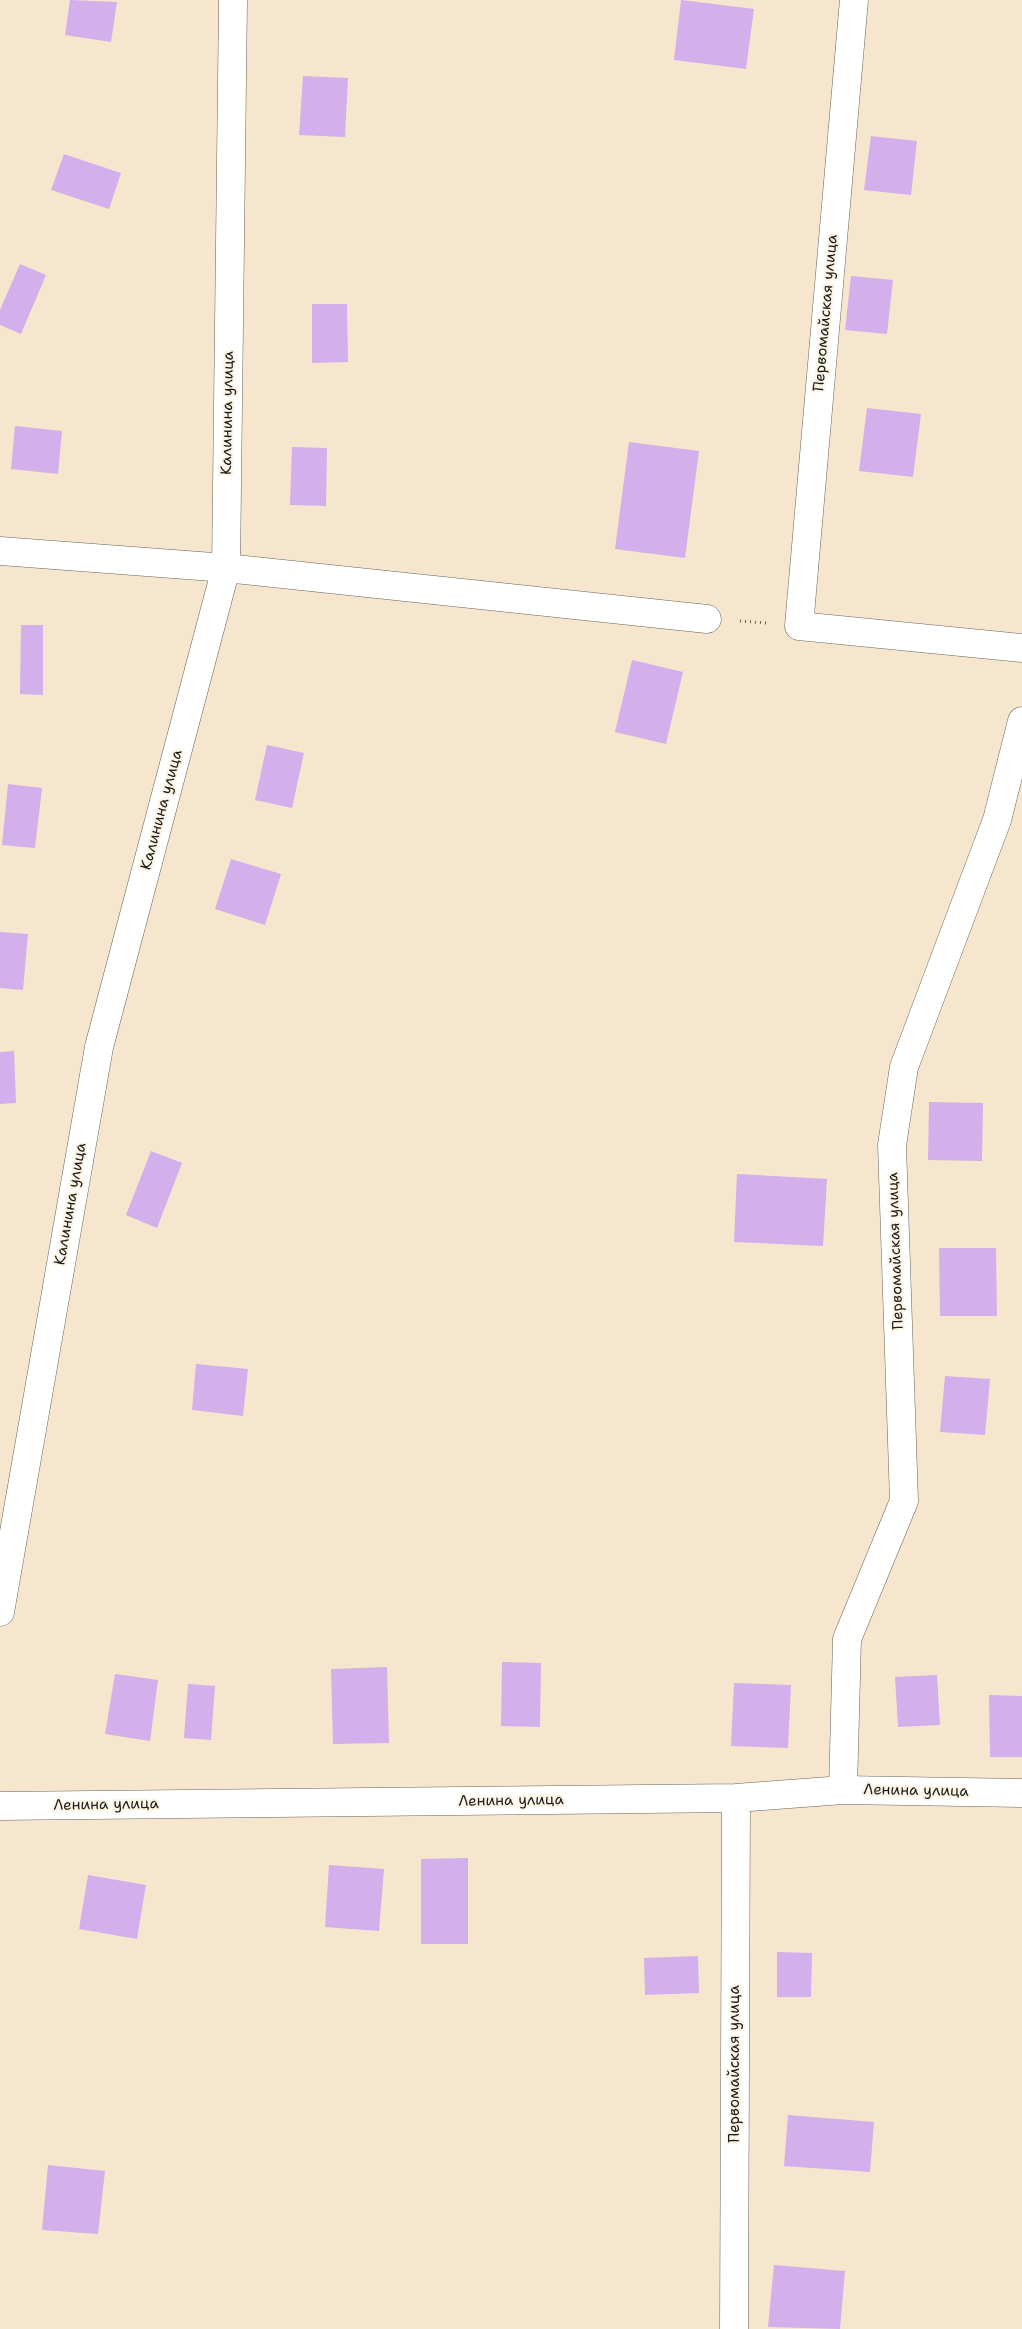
<!DOCTYPE html>
<meta charset="utf-8">
<style>
body{margin:0}
canvas{display:block;background:#f6e6cd}
</style>
<canvas width="1022" height="2329"></canvas>
<script>
const c = document.querySelector('canvas').getContext('2d');
c.lineJoin = 'round';
function paint(path, color) { c.fillStyle = color; c.fill(path, 'evenodd'); }
const poly = rows => new Path2D(rows.map(r => 'M' + r).join(''));
function stroke(path, color, width, dash) { c.strokeStyle = color; c.lineWidth = width; c.lineCap = dash ? 'butt' : 'round'; c.setLineDash(dash || []); c.stroke(path); }
function drawText(font, color, halo, rows, align = 'center') {
  c.font = font + ' "Shantell Sans",sans-serif'; c.lineWidth = 4.5; c.setLineDash([]); c.textBaseline = 'middle'; c.strokeStyle = halo; c.fillStyle = color; for (const [text, x, y, turn = 0] of rows) {
    c.save(); c.translate(x, y); c.rotate((+turn || 0) * Math.PI / 180); c.textAlign = isNaN(turn) ? turn : align; if (halo) c.strokeText(text, 0, 0); c.fillText(text, 0, 0); c.restore();
  }
}
paint(poly([
 [70,0,117,2,111,42,65,35],
 [681,0,754,9,746,69,674,60],
 [303,76,348,78,345,137,299,135],
 [871,136,917,141,911,195,864,190],
 [64,154,121,173,109,209,51,190],
 [20,264,46,275,21,334,0,325,0,310],
 [851,276,893,280,887,334,845,330],
 [312,304,347,304,348,362,312,363],
 [867,408,921,414,913,477,859,471],
 [15,426,62,431,58,474,11,469],
 [629,442,699,451,685,558,615,549],
 [292,447,327,448,326,506,290,505],
 [21,625,43,625,43,695,20,694],
 [632,660,683,672,666,744,615,732],
 [267,745,304,753,292,808,255,800],
 [8,784,42,788,35,848,2,845],
 [231,859,281,874,265,925,215,909],
 [0,932,28,934,23,990,0,988],
 [14,1051,16,1103,0,1104,0,1052],
 [929,1102,983,1103,982,1161,928,1160],
 [151,1151,182,1163,157,1228,126,1215],
 [737,1174,827,1179,823,1246,734,1242],
 [939,1248,996,1248,997,1316,940,1316],
 [196,1364,248,1369,243,1416,192,1410],
 [945,1376,990,1379,985,1435,940,1432],
 [502,1662,541,1663,540,1727,501,1726],
 [387,1667,389,1743,333,1744,331,1669],
 [115,1674,158,1680,150,1741,105,1734],
 [937,1675,940,1725,898,1727,895,1677],
 [734,1683,791,1685,788,1748,731,1746],
 [188,1684,215,1686,211,1740,184,1738],
 [989,1695,1022,1696,1022,1757,990,1757],
 [468,1858,468,1944,421,1944,421,1859],
 [329,1865,384,1869,379,1931,325,1927],
 [88,1875,146,1885,137,1939,79,1929],
 [777,1952,812,1953,811,1997,777,1997],
 [698,1956,699,1993,645,1995,644,1958],
 [788,2115,874,2122,870,2172,784,2166],
 [48,2165,105,2171,98,2234,42,2230],
 [774,2265,845,2271,840,2329,768,2327]
]), '#d3afeb');
const street = poly([
 [854,0,799,626,1022,648],
 [0,551,226,568,707,619],
 [0,1612,99,1047,226,568,233,0],
 [843,1790,847,1639,904,1501,892,1145,904,1067,997,820,1022,721],
 [0,1806,736,1798,843,1790,1022,1793],
 [734,2329,736,1798]
]);
stroke(street, '#68635a', 29);
stroke(poly([
 [740,621,766,623]
]), '#68635a', 3, [1, 4]);
stroke(street, '#fff', 28);
drawText('15px', '#1c1c1c', '#fcf5e5', [
 ["Первомайская улица",826,313,-85],
 ["Калинина улица",228,413,-89],
 ["Калинина улица",162,810,-75],
 ["Калинина улица",71,1204,-80],
 ["Первомайская улица",896,1251,-92],
 ["Ленина улица",916,1791,1],
 ["Ленина улица",511,1801,-1],
 ["Ленина улица",106,1805,-1],
 ["Первомайская улица",735,2064,-90]
]);
</script>
